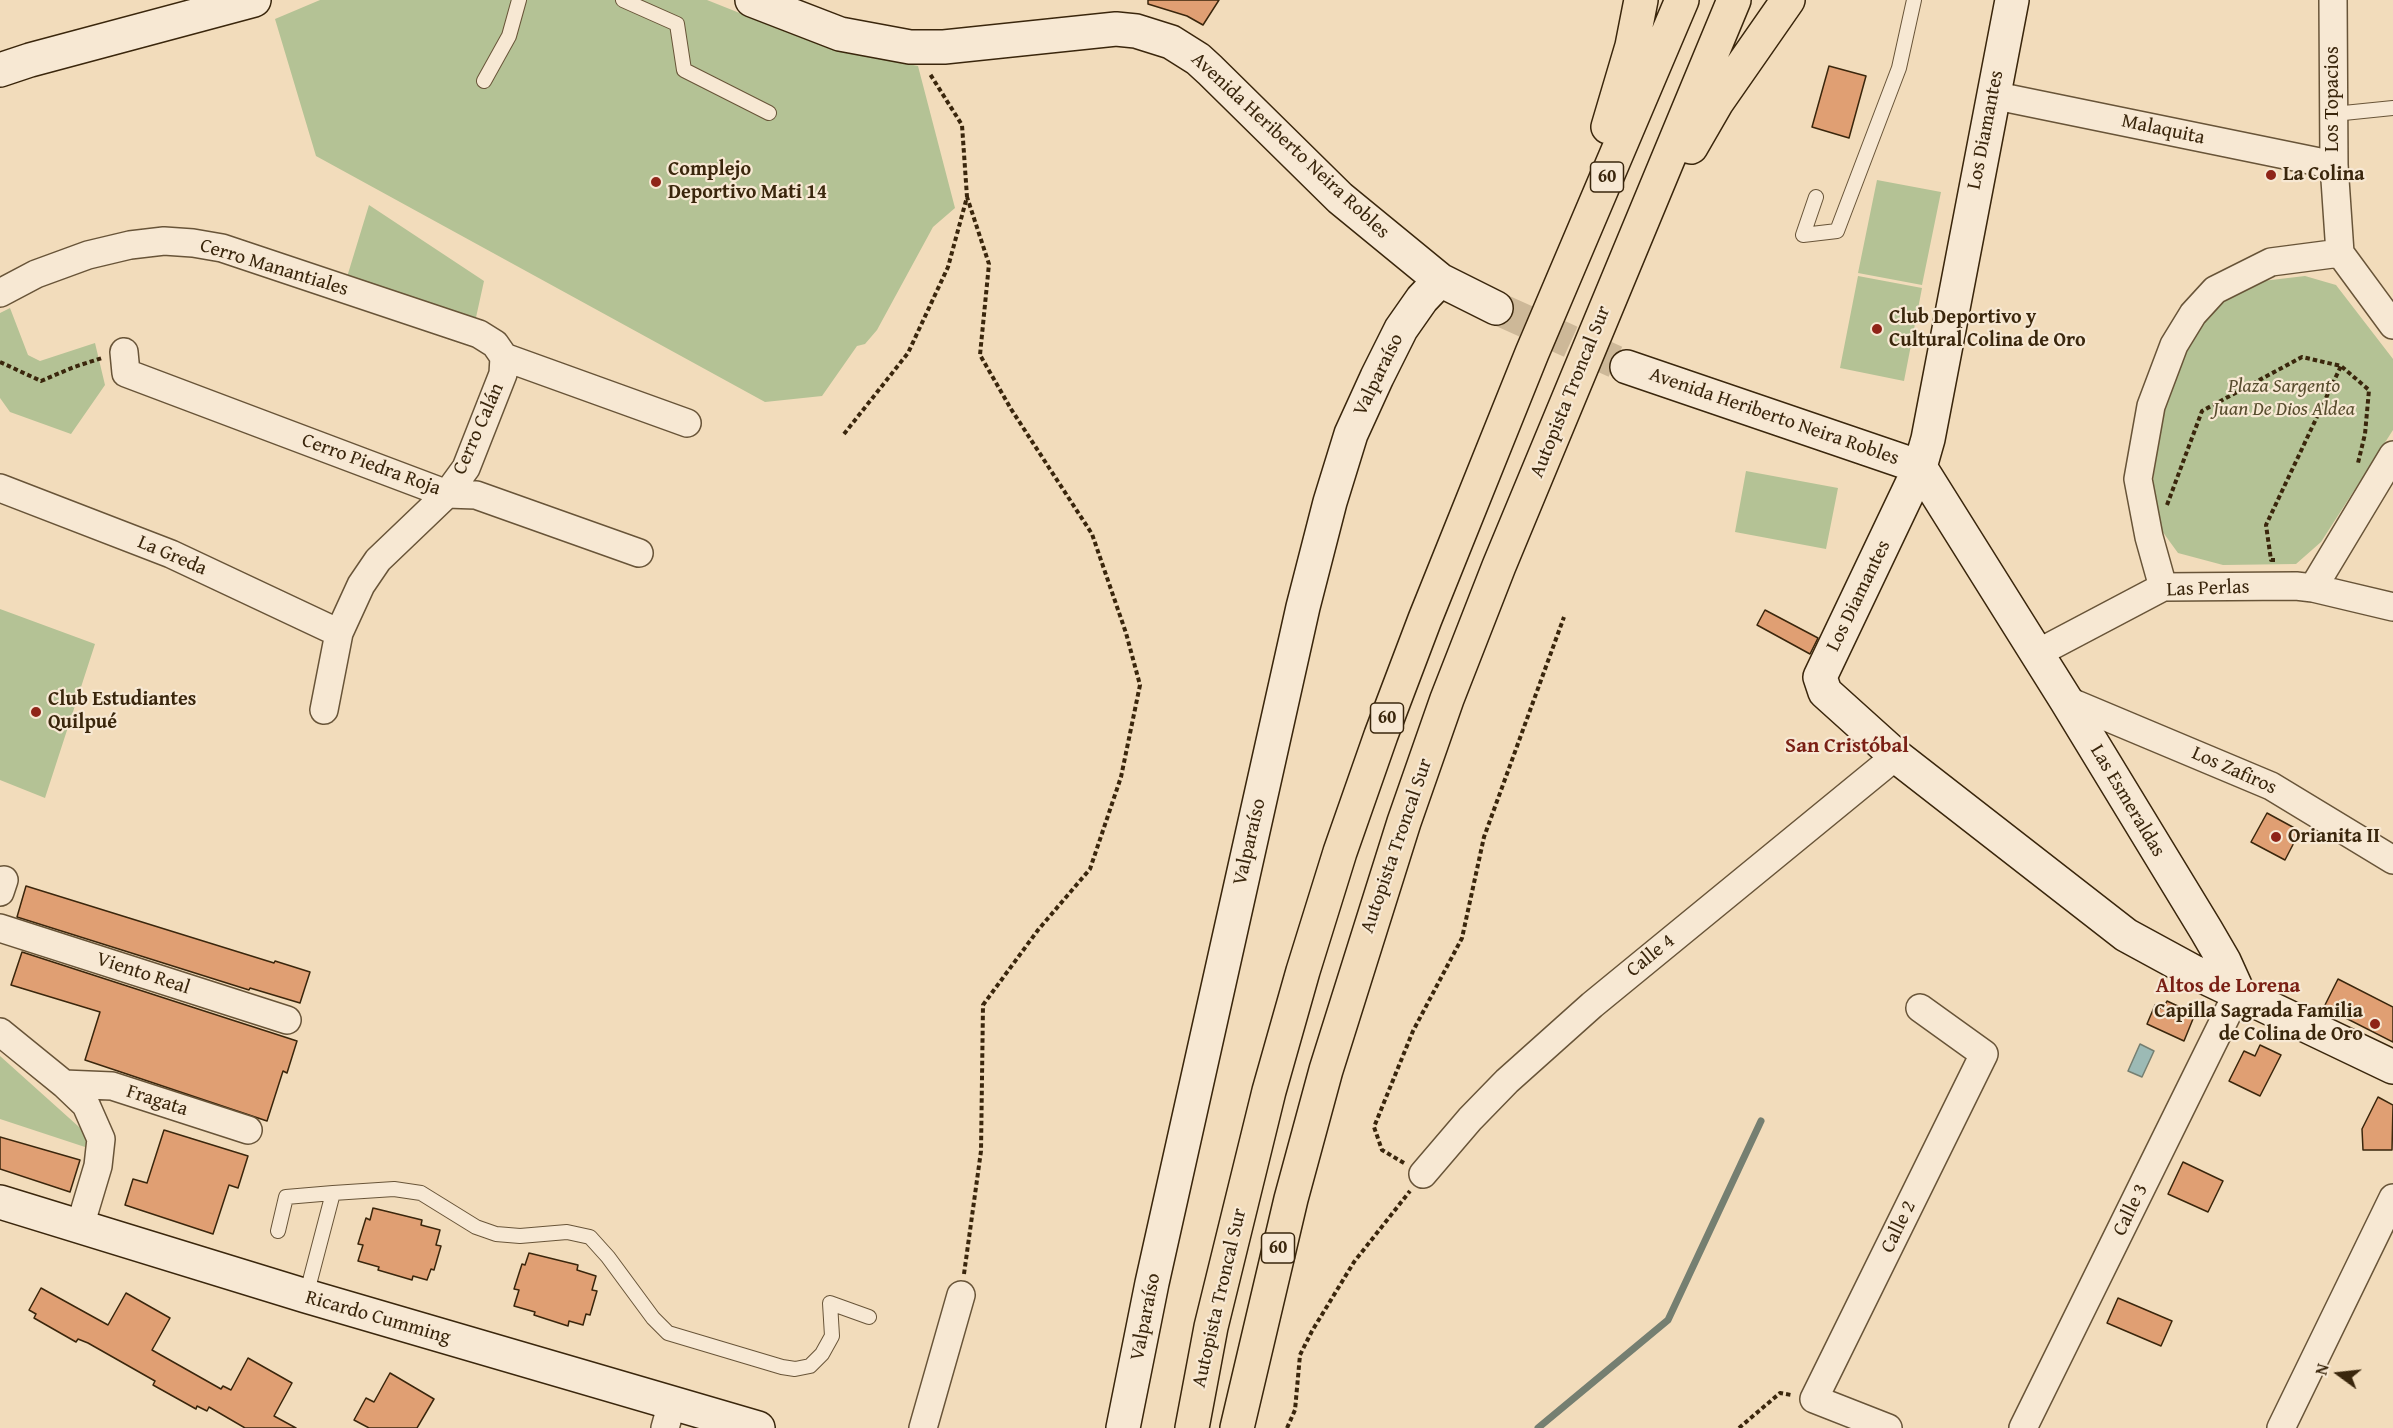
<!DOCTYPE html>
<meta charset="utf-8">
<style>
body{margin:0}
#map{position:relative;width:2393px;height:1428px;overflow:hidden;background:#f2dcbb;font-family:"Gentium Book Plus",serif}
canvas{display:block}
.north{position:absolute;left:2309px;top:1344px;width:60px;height:60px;-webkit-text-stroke:4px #f7e8d3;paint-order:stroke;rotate:285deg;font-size:16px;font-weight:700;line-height:24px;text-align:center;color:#3a260c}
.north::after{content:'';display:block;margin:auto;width:21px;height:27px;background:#3a260c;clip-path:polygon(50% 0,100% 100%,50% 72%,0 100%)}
</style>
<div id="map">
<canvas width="2393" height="1428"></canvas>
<div class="north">N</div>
</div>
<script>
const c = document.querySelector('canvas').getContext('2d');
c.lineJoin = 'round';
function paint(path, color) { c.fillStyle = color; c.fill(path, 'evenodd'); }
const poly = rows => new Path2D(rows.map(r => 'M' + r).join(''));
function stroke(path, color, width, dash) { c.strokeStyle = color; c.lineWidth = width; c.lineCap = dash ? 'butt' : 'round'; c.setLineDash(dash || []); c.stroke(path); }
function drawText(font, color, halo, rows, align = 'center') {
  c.font = font + ' "Gentium Book Plus",serif'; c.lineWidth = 4.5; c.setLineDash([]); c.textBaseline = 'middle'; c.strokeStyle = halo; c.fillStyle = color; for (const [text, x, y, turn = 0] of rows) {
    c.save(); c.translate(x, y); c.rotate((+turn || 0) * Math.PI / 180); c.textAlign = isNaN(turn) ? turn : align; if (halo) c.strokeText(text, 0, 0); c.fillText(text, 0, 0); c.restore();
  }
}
paint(poly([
 [320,0,707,0,825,47,918,66,955,208,933,227,877,330,865,344,857,346,822,396,765,402,316,156,275,19],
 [1877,180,1941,192,1922,285,1858,273],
 [369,205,484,281,475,322,347,277],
 [1858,276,1922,288,1904,381,1840,368],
 [2305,276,2336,285,2393,359,2393,430,2321,542,2296,564,2223,565,2178,553,2162,531,2153,481,2164,401,2184,350,2214,309,2254,282],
 [10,308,28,355,40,361,95,343,105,385,71,434,10,412,0,398,0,313],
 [1746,471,1838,488,1826,549,1735,532],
 [0,609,95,644,45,798,0,780],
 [0,1056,88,1135,85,1147,0,1119]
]), '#b4c295');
const water = poly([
 [2140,1044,2154,1051,2142,1077,2128,1071,2140,1044]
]);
paint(water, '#9cbab5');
stroke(water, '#757f71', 1.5);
stroke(poly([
 [1538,1428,1668,1320,1761,1121]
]), '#757f71', 7);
const building = poly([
 [1148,0,1219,0,1203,25,1187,16,1148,4,1148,0],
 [1829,66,1866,76,1849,138,1812,127,1829,66],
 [1765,610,1818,638,1810,654,1757,625,1765,610],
 [2267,813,2300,831,2285,860,2251,842,2267,813],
 [26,886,274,963,275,961,310,972,300,1003,250,988,249,990,17,917,26,886],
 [22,952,297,1041,287,1073,283,1071,267,1121,85,1060,100,1012,11,985,22,952],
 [2338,979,2393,1007,2393,1042,2324,1007,2338,979],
 [2167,1001,2195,1014,2184,1041,2147,1024,2155,1005,2163,1009,2167,1001],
 [2260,1045,2281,1055,2260,1096,2229,1081,2244,1051,2255,1056,2260,1045],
 [2378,1097,2393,1105,2392,1150,2363,1150,2362,1129,2378,1097],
 [164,1130,248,1156,238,1188,229,1185,213,1234,125,1205,133,1179,147,1183,164,1130],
 [0,1137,80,1160,70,1192,0,1169,0,1137],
 [2183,1162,2223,1181,2208,1212,2168,1194,2183,1162],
 [373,1208,422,1220,421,1225,440,1230,436,1245,441,1246,434,1270,431,1269,427,1280,413,1276,412,1280,378,1270,379,1267,358,1261,363,1245,358,1244,366,1218,370,1220,373,1208],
 [529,1253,578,1265,577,1270,596,1276,592,1290,597,1291,590,1315,586,1314,583,1325,569,1321,568,1326,534,1315,535,1312,514,1306,519,1290,514,1289,522,1264,525,1265,529,1253],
 [41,1288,108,1325,126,1293,170,1318,152,1350,221,1389,223,1386,231,1390,248,1358,292,1383,274,1416,296,1428,245,1428,209,1407,207,1411,197,1406,196,1409,153,1385,155,1381,88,1343,78,1339,76,1342,34,1318,36,1314,29,1310,41,1288],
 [2118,1298,2172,1321,2161,1346,2107,1323,2118,1298],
 [390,1373,434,1399,417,1428,369,1428,354,1420,366,1398,374,1402,390,1373]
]);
paint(building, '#e09f73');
stroke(building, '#3a260c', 1.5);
stroke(poly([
 [1496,308,1627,367]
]), '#cdb898', 33, [33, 16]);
const lane = poly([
 [623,0,677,24,684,70,769,113],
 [484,81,509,36,519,0],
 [2334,114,2393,108],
 [1816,197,1803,235,1837,231,1899,68,1914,0],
 [333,1193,394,1189,421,1193,476,1227,496,1234,520,1236,567,1232,590,1237,608,1257,653,1318,668,1333,782,1367,795,1369,810,1366,822,1354,832,1336,830,1303,869,1317],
 [278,1231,286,1197,333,1193,306,1296]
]);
const street = poly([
 [2333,0,2334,165,2340,253,2393,325],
 [1992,95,2334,165],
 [0,293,36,274,88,255,130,245,164,241,193,243,222,248,479,334,495,344,504,357],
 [124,352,126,373,447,494,476,495,639,553],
 [504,357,687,423],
 [0,488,171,554,339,633],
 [2163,587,2149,537,2138,479,2151,406,2174,345,2193,314,2215,290,2271,262,2340,253],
 [2313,588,2393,455],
 [2036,654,2163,587,2296,586,2313,588,2393,607],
 [2066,700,2271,786,2393,860],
 [324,710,339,633,361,585,378,560,447,494,466,468,503,374,504,357],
 [0,892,4,880],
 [0,928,287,1020],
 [0,1032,64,1084,86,1105,101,1139,98,1166,80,1226],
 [64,1084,112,1086,248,1130],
 [1423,1174,1470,1119,1507,1081,1592,1005,1896,756],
 [665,1428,672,1403],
 [923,1428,961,1295],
 [1888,1428,1814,1399,1984,1054,1920,1008],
 [2023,1428,2238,992],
 [2281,1428,2393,1198]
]);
const secondary = poly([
 [752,0,840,34,910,47,944,47,1116,29,1136,31,1171,42,1198,59,1210,70,1340,198,1440,280,1496,308],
 [2012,0,1928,439,1920,467,1820,677,1825,692,1896,756,2126,935,2194,972,2393,1067],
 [0,70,30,60,254,0],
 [1627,367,1920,467],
 [1920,467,2066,700,2206,930,2224,961,2238,992],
 [0,1202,306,1296,758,1428],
 [1123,1428,1152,1283,1303,607,1330,502,1351,434,1377,377,1401,329,1422,299,1440,280]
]);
const highway = poly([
 [1608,127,1632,46,1641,0],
 [1691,147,1717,102,1788,0],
 [1192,1428,1211,1327,1269,1091,1303,971,1340,852,1381,735,1425,619,1532,353,1682,0],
 [1237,1428,1291,1199,1326,1070,1404,822,1447,699,1499,566,1734,0]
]);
stroke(lane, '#685438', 16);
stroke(street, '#685438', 30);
stroke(secondary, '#3a260c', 36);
stroke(highway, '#3a260c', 36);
stroke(poly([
 [0,362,41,381,74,367,102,358],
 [844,434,908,353,948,267,967,197,962,125,930,74],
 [2167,505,2202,411,2302,357,2341,366,2369,390,2365,434,2358,463],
 [2275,560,2271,560,2266,525,2341,366],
 [1404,1163,1382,1150,1374,1127,1413,1031,1462,938,1484,837,1564,617],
 [964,1274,981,1151,983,1005,1038,930,1090,869,1121,777,1140,685,1126,633,1092,534,1011,409,980,355,989,264,967,197],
 [1287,1428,1295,1410,1300,1355,1312,1331,1354,1262,1410,1191],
 [1739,1428,1780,1393,1791,1395]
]), '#3a260c', 4, [4.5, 3]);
stroke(lane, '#f7e8d3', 14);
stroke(street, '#f7e8d3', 27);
stroke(secondary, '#f7e8d3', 33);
stroke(highway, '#f2dcbb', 33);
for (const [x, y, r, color] of [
 [2271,175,6,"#8f2418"],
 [656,182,6,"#8f2418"],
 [1877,329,6,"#8f2418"],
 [36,712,6,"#8f2418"],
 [2276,837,6,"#8f2418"],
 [2375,1024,6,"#8f2418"]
]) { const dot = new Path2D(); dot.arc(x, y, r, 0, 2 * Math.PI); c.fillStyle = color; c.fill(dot); stroke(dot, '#f7e8d3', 2); }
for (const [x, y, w] of [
 [1607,177,33],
 [1387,718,33],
 [1278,1248,33]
]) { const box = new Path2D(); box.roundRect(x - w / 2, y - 15, w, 30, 4.5); c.fillStyle = '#f7e8d3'; c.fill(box); stroke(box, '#3a260c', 1.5); }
drawText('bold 18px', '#3a260c', null, [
 ["60",1607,177],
 ["60",1387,718],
 ["60",1278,1248]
]);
drawText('20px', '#3a260c', '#f7e8d3', [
 ["Los Topacios",2333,99,-90],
 ["Los Diamantes",1986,130,-79],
 ["Malaquita",2163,130,12],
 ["Avenida Heriberto Neira Robles",1290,146,43],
 ["Cerro Manantiales",274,268,17],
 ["Valparaíso",1379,375,-64],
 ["Autopista Troncal Sur",1571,392,-68],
 ["Avenida Heriberto Neira Robles",1774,417,19],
 ["Cerro Calán",479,429,-66],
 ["Cerro Piedra Roja",371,465,20],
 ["La Greda",172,556,23],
 ["Las Perlas",2208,589,-2],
 ["Los Diamantes",1859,596,-64],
 ["Los Zafiros",2234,771,24],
 ["Las Esmeraldas",2127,801,59],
 ["Valparaíso",1250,842,-77],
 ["Autopista Troncal Sur",1397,846,-71],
 ["Calle 4",1651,956,-39],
 ["Viento Real",143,974,18],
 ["Fragata",157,1101,18],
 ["Calle 3",2131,1210,-64],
 ["Calle 2",1899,1227,-64],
 ["Autopista Troncal Sur",1220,1298,-77],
 ["Valparaíso",1146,1317,-79],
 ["Ricardo Cumming",378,1318,16]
]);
drawText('bold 20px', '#3a260c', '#f7e8d3', [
 ["Complejo",668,170],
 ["Deportivo Mati 14",668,193],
 ["La Colina",2283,175],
 ["Club Deportivo y",1889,318],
 ["Cultural Colina de Oro",1889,341],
 ["Club Estudiantes",48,700],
 ["Quilpué",48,723],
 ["Orianita II",2288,837],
 ["Capilla Sagrada Familia",2363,1012,"right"],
 ["de Colina de Oro",2363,1035,"right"]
], 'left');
drawText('italic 20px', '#584d2e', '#f7e8d3', [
 ["Plaza Sargento",2284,387],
 ["Juan De Dios Aldea",2284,410]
]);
drawText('bold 21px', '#7a1f14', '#f7e8d3', [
 ["San Cristóbal",1847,747],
 ["Altos de Lorena",2228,987]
]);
</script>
